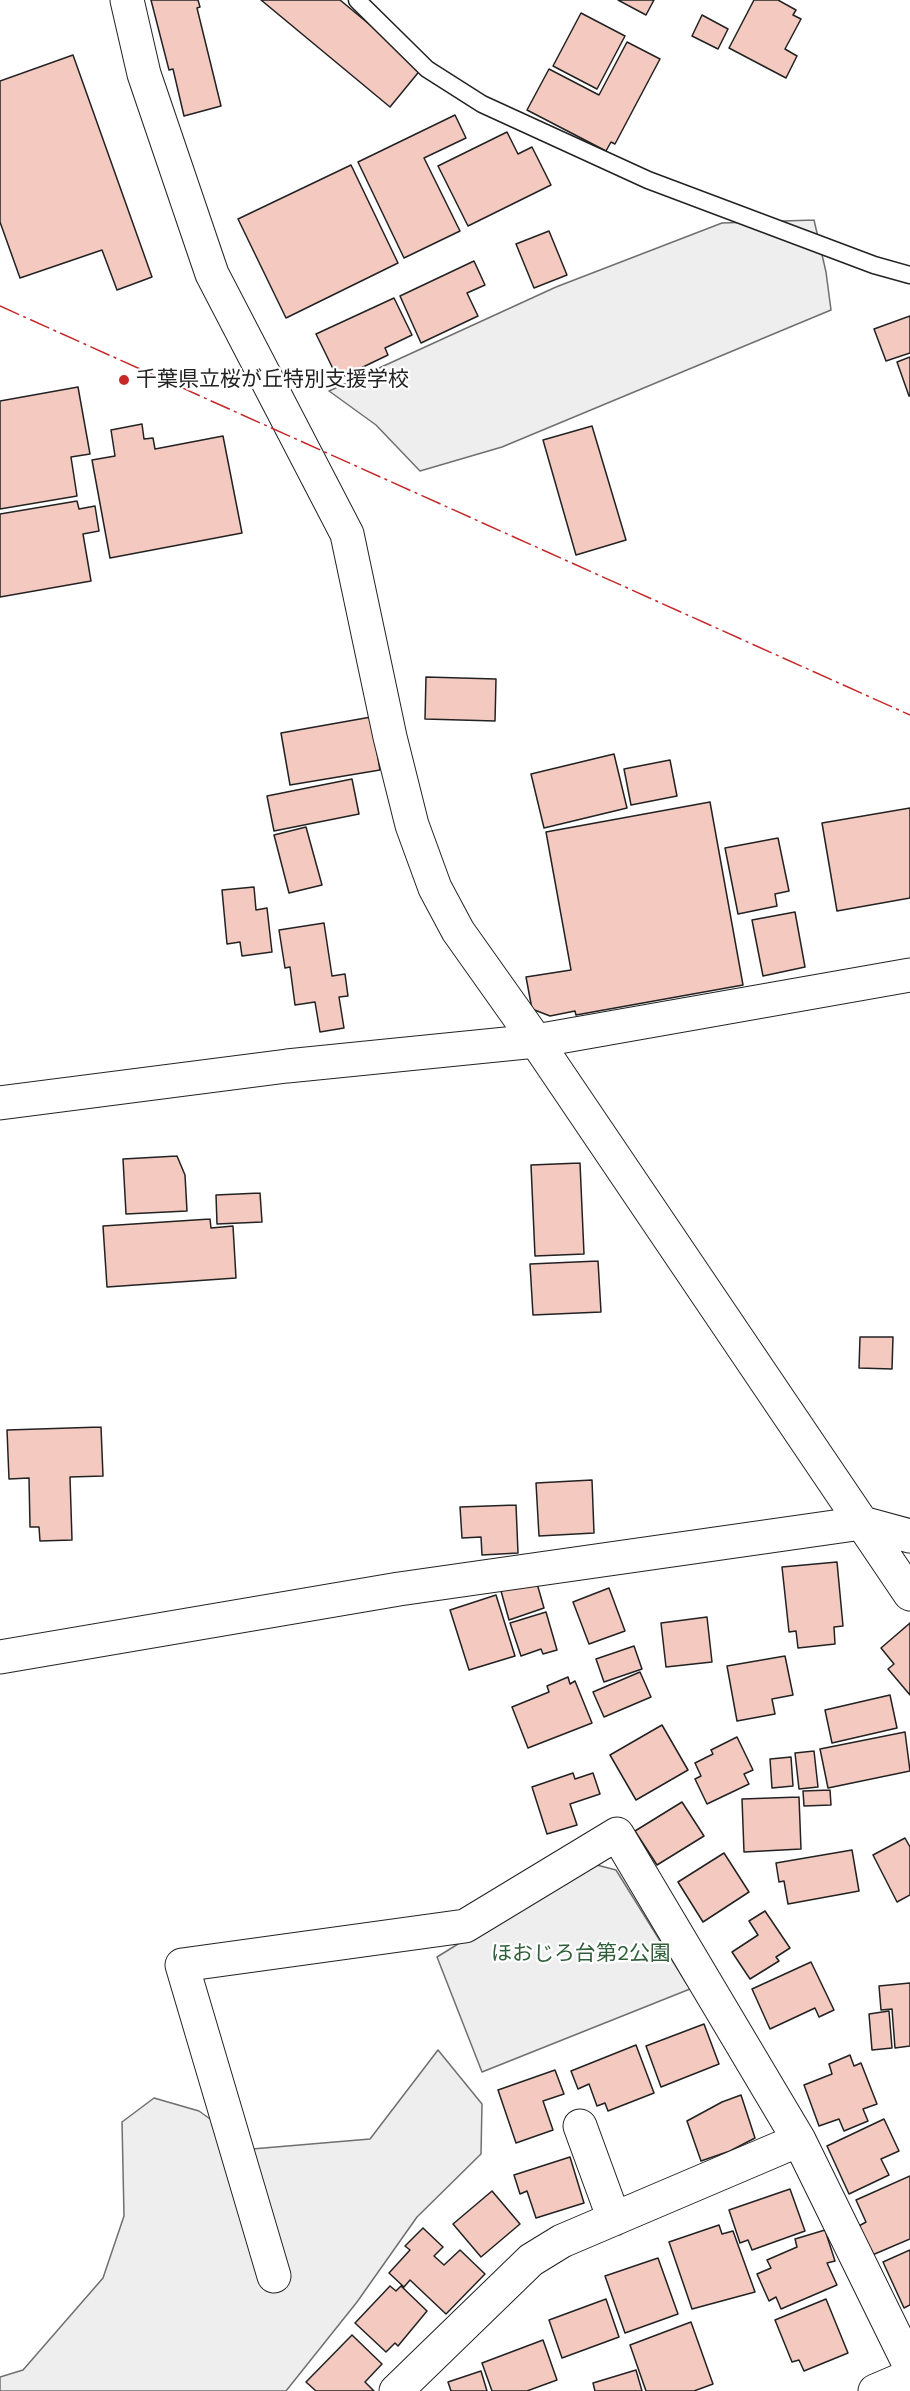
<!DOCTYPE html>
<meta charset="utf-8">
<style>
body{margin:0}
canvas{display:block;background:#fff}
</style>
<canvas width="910" height="2391"></canvas>
<script>
const c = document.querySelector('canvas').getContext('2d');
c.lineJoin = 'round';
function paint(path, color) { c.fillStyle = color; c.fill(path, 'evenodd'); }
const poly = rows => new Path2D(rows.map(r => 'M' + r).join(''));
function stroke(path, color, width, dash) { c.strokeStyle = color; c.lineWidth = width; c.lineCap = dash ? 'butt' : 'round'; c.setLineDash(dash || []); c.stroke(path); }
function drawText(font, color, halo, rows, align = 'center') {
  c.font = font + ' "Work Sans","Noto Sans JP",sans-serif'; c.lineWidth = 4.5; c.setLineDash([]); c.textBaseline = 'middle'; c.strokeStyle = halo; c.fillStyle = color; for (const [text, x, y, turn = 0] of rows) {
    c.save(); c.translate(x, y); c.rotate((+turn || 0) * Math.PI / 180); c.textAlign = isNaN(turn) ? turn : align; if (halo) c.strokeText(text, 0, 0); c.fillText(text, 0, 0); c.restore();
  }
}
const green = poly([
 [814,220,826,272,831,310,502,447,420,471,376,425,329,391,556,287,722,223,814,220],
 [589,1863,616,1870,690,1989,482,2072,437,1957,589,1863],
 [438,2050,482,2104,481,2154,417,2217,357,2302,286,2391,0,2391,0,2377,23,2370,103,2278,124,2216,122,2122,154,2098,199,2111,252,2149,370,2139,438,2050]
]);
paint(green, '#eee');
stroke(green, '#6f6f6f', 1.5);
const building = poly([
 [151,0,198,0,200,7,197,8,221,106,184,116,173,69,169,70,151,0],
 [261,0,340,0,422,68,390,107,261,0],
 [618,0,654,0,646,15,618,0],
 [754,0,778,0,796,10,793,15,801,19,785,49,797,56,786,78,729,48,754,0],
 [581,13,625,36,597,89,553,66,581,13],
 [702,15,728,29,718,49,692,36,702,15],
 [627,42,660,59,615,144,611,142,606,151,527,110,549,69,599,95,627,42],
 [73,55,152,277,117,290,102,250,20,278,0,222,0,81,73,55],
 [455,115,466,138,424,158,460,231,404,258,358,162,455,115],
 [507,132,518,154,532,147,551,185,468,226,438,166,507,132],
 [351,165,398,263,286,318,238,219,351,165],
 [549,231,567,275,534,288,516,244,549,231],
 [474,261,485,285,467,293,478,316,421,343,400,296,474,261],
 [394,298,412,335,385,348,388,355,338,379,316,334,394,298],
 [910,316,910,353,886,361,874,329,910,316],
 [910,357,910,396,909,396,897,362,910,357],
 [78,387,90,454,71,457,77,496,0,509,0,401,78,387],
 [142,424,144,439,153,438,155,449,223,436,242,533,110,558,92,460,115,456,111,430,142,424],
 [592,426,626,540,576,555,543,440,592,426],
 [77,501,79,509,95,506,99,531,83,534,91,581,0,597,0,514,77,501],
 [426,677,496,679,495,721,425,719,426,677],
 [371,717,380,770,290,785,281,733,371,717],
 [614,754,627,808,544,828,531,774,614,754],
 [670,760,677,796,631,805,624,769,670,760],
 [352,779,359,814,274,831,267,796,352,779],
 [710,802,743,985,576,1015,575,1011,550,1016,532,1009,526,977,571,970,546,832,710,802],
 [910,808,910,898,837,911,822,823,910,808],
 [306,827,322,885,289,893,274,835,306,827],
 [778,838,789,891,775,894,777,906,738,914,725,848,778,838],
 [254,887,256,910,267,908,272,952,242,956,240,942,227,944,222,890,254,887],
 [795,912,805,967,763,976,752,920,795,912],
 [324,923,332,976,345,974,348,996,339,997,344,1028,320,1032,315,1002,295,1005,290,967,285,968,279,930,324,923],
 [177,1156,185,1175,187,1211,126,1214,123,1159,177,1156],
 [580,1163,584,1254,535,1256,531,1165,580,1163],
 [260,1193,262,1222,217,1224,216,1195,260,1193],
 [210,1219,211,1228,233,1226,236,1278,107,1287,103,1226,210,1219],
 [598,1261,601,1312,533,1315,530,1264,598,1261],
 [860,1337,893,1337,892,1369,859,1368,860,1337],
 [101,1427,103,1476,70,1477,72,1540,40,1541,39,1527,30,1527,29,1478,9,1479,7,1430,101,1427],
 [592,1480,594,1533,539,1536,536,1483,592,1480],
 [516,1505,518,1553,482,1555,481,1537,462,1538,460,1507,516,1505],
 [837,1562,843,1626,834,1627,835,1644,798,1648,796,1631,789,1632,782,1567,837,1562],
 [536,1580,544,1608,509,1620,501,1591,536,1580],
 [609,1588,625,1631,589,1644,573,1602,609,1588],
 [496,1595,515,1656,469,1670,450,1610,496,1595],
 [546,1612,557,1650,543,1654,541,1649,521,1656,510,1623,546,1612],
 [707,1617,712,1662,666,1667,661,1623,707,1617],
 [910,1623,910,1695,888,1669,894,1664,881,1648,910,1623],
 [634,1646,642,1669,604,1682,596,1659,634,1646],
 [785,1656,793,1695,772,1699,775,1714,737,1721,727,1666,785,1656],
 [640,1672,651,1697,604,1717,593,1692,640,1672],
 [568,1677,570,1684,575,1681,592,1723,528,1748,512,1707,549,1692,547,1686,568,1677],
 [890,1695,897,1728,832,1743,825,1710,890,1695],
 [662,1725,688,1770,636,1800,610,1755,662,1725],
 [905,1732,910,1771,828,1788,820,1749,905,1732],
 [737,1737,753,1770,744,1774,749,1784,707,1804,695,1779,701,1776,695,1763,713,1754,711,1750,737,1737],
 [814,1751,818,1787,799,1789,795,1753,814,1751],
 [791,1757,793,1786,772,1788,770,1759,791,1757],
 [573,1773,575,1779,593,1773,600,1794,570,1804,577,1825,547,1834,532,1787,573,1773],
 [830,1790,831,1805,804,1806,803,1791,830,1790],
 [799,1797,801,1849,744,1852,742,1799,799,1797],
 [682,1802,704,1836,657,1865,635,1831,682,1802],
 [905,1838,910,1847,910,1895,897,1902,873,1855,905,1838],
 [852,1850,859,1891,788,1904,784,1881,779,1882,776,1863,852,1850],
 [724,1853,749,1892,703,1922,678,1882,724,1853],
 [765,1911,790,1948,776,1957,779,1961,750,1979,732,1952,758,1935,749,1921,765,1911],
 [811,1962,834,2010,819,2017,815,2008,770,2029,752,1989,811,1962],
 [910,1983,910,2046,895,2048,892,2009,881,2010,879,1986,910,1983],
 [889,2011,892,2048,872,2050,869,2014,889,2011],
 [704,2024,719,2064,661,2087,646,2046,704,2024],
 [636,2045,654,2093,608,2111,605,2103,597,2106,589,2084,578,2089,571,2071,636,2045],
 [850,2055,854,2066,861,2063,877,2104,863,2109,868,2121,844,2131,839,2119,819,2126,804,2085,832,2074,829,2064,850,2055],
 [555,2070,564,2094,543,2101,553,2130,516,2143,498,2090,555,2070],
 [741,2095,755,2138,730,2151,701,2161,687,2121,722,2102,741,2095],
 [884,2119,899,2151,881,2159,889,2175,849,2194,827,2146,884,2119],
 [570,2157,584,2203,536,2218,527,2191,520,2194,514,2175,570,2157],
 [910,2176,910,2239,870,2256,857,2227,866,2222,856,2200,910,2176],
 [790,2189,805,2231,752,2250,748,2240,740,2243,729,2210,790,2189],
 [492,2191,520,2224,481,2257,453,2224,492,2191],
 [719,2225,722,2234,733,2231,755,2292,692,2309,669,2242,719,2225],
 [423,2228,443,2247,434,2256,444,2265,460,2250,485,2274,446,2314,410,2280,404,2287,389,2273,410,2250,405,2246,423,2228],
 [825,2230,835,2261,827,2263,837,2285,781,2309,776,2297,769,2301,757,2274,771,2268,767,2260,797,2247,795,2239,825,2230],
 [910,2250,910,2305,904,2308,883,2262,910,2250],
 [658,2258,678,2314,625,2333,605,2276,658,2258],
 [390,2286,396,2291,401,2286,427,2311,398,2346,395,2343,386,2352,355,2323,390,2286],
 [606,2299,619,2337,562,2358,549,2320,606,2299],
 [826,2299,848,2353,804,2371,799,2360,792,2362,775,2320,826,2299],
 [691,2322,713,2384,694,2391,646,2391,630,2345,691,2322],
 [352,2335,382,2364,365,2382,374,2391,316,2391,306,2382,352,2335],
 [543,2340,557,2380,527,2391,492,2391,482,2363,543,2340],
 [636,2370,642,2391,595,2391,593,2383,636,2370],
 [481,2371,487,2391,451,2391,448,2382,481,2371]
]);
paint(building, '#f3c9c0');
stroke(building, '#222', 1.5);
const service = poly([
 [357,0,427,69,482,104,648,180,874,265,910,275]
]);
const minor = poly([
 [127,0,144,74,212,274,347,534,390,737,412,825,435,888,458,931,536,1041,910,1594],
 [0,1657,399,1589,862,1523,910,1536],
 [580,2126,614,2219],
 [274,2276,182,1965,465,1926,617,1834,799,2140,910,2366],
 [396,2391,531,2260,562,2241,799,2140]
]);
const tertiary = poly([
 [0,1103,287,1066,536,1041,910,975],
 [875,2391,910,2376]
]);
stroke(service, '#222', 19);
stroke(minor, '#222', 35);
stroke(tertiary, '#222', 35);
stroke(service, '#fff', 16);
stroke(minor, '#fff', 33);
stroke(tertiary, '#fff', 33);
stroke(poly([
 [0,306,910,715]
]), '#c62828', 1.5, [21, 4.5, 3, 4.5]);
for (const [x, y, r, color] of [
 [124,380,6,"#c62828"]
]) { const dot = new Path2D(); dot.arc(x, y, r, 0, 2 * Math.PI); c.fillStyle = color; c.fill(dot); stroke(dot, '#fff', 2); }
drawText('21px', '#222', '#fff', [
 ["千葉県立桜が丘特別支援学校",136,380]
], 'left');
drawText('21px', '#2f5e38', '#fff', [
 ["ほおじろ台第2公園",581,1954]
]);
</script>
